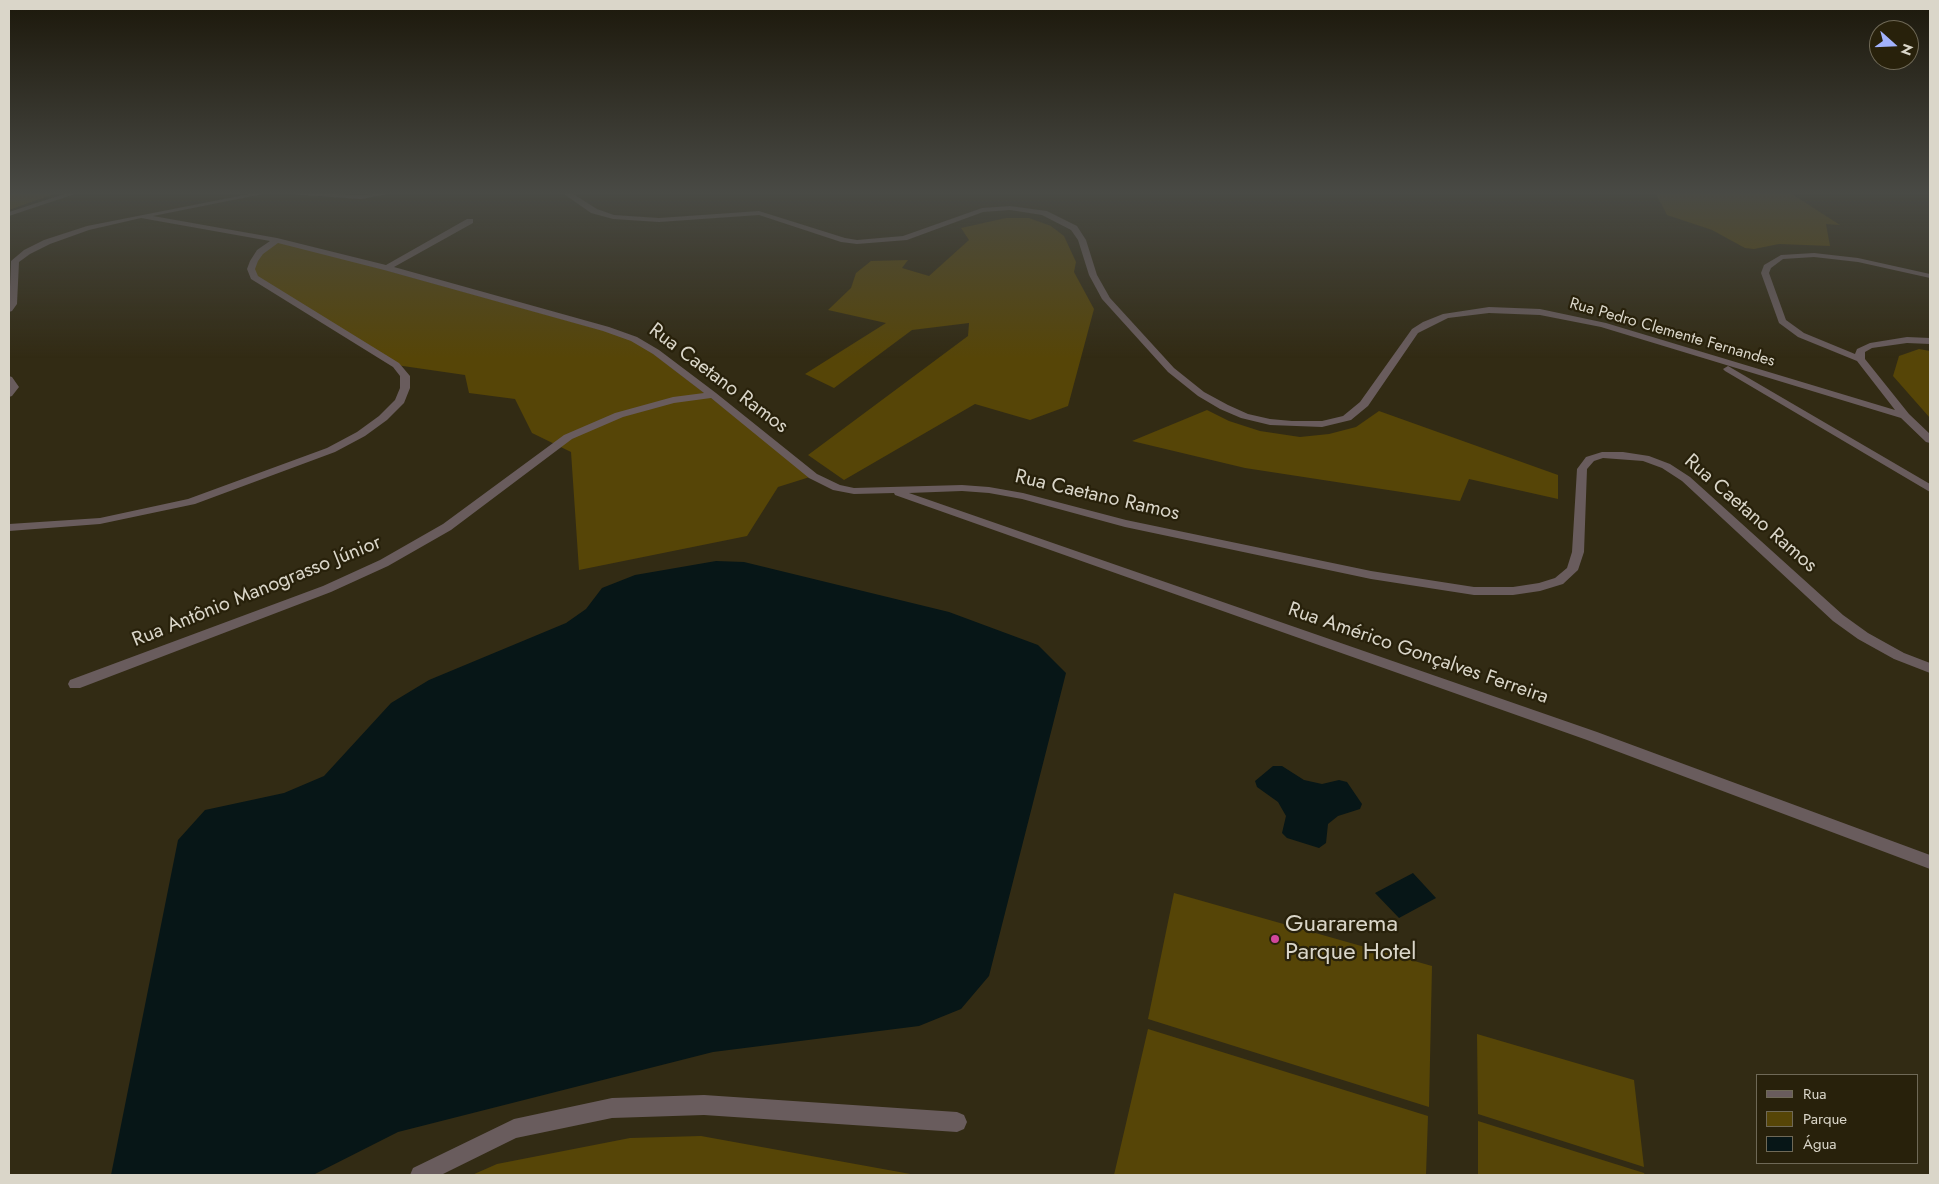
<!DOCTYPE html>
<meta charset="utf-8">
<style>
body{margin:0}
#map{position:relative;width:1939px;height:1184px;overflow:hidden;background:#322b14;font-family:Jost,sans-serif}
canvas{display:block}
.frame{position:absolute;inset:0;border:10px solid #dad6c9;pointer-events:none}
.legend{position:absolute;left:1756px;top:1074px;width:162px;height:90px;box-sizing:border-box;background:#28210b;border:1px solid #6f6957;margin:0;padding:6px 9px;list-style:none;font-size:15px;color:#dad6c9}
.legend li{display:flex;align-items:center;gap:10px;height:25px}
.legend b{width:25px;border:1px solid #6f6957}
.north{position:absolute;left:1869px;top:20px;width:50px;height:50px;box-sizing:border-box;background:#28210b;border:1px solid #6f6957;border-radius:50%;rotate:110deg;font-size:14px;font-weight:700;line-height:20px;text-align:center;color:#dad6c9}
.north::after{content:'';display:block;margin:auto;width:18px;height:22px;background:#a2b2fd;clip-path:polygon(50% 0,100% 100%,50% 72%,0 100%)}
</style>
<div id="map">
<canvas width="1939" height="1184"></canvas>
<div class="frame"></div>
<ul class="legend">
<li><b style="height:6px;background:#695c5d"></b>Rua</li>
<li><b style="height:14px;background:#564507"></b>Parque</li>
<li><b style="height:14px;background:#071617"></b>Água</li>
</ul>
<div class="north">N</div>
</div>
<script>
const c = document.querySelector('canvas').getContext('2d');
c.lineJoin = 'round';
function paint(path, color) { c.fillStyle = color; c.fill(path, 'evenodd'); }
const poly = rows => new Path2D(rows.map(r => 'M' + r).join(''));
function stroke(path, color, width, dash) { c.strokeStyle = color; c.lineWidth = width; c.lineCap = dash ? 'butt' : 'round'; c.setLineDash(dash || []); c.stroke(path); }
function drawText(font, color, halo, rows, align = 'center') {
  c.font = font + ' Jost,sans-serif'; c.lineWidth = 4.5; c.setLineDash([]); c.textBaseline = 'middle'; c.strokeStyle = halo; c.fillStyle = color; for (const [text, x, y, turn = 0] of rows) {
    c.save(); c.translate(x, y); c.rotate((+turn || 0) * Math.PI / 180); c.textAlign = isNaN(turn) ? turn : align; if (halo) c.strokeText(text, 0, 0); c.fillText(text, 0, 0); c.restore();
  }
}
paint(poly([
 [9,192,60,192,9,210],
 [1655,192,1789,192,1840,225,1826,224,1830,246,1779,244,1754,249,1745,248,1712,230,1667,215],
 [1006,218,1029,218,1051,226,1064,236,1076,262,1074,272,1094,309,1068,406,1030,420,975,404,844,480,808,455,968,336,969,323,912,330,834,388,805,374,886,323,828,310,851,288,856,273,871,261,908,260,902,268,929,276,969,240,961,228],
 [277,240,634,339,813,476,778,487,747,536,579,570,571,452,532,433,515,399,469,393,465,375,396,365,254,277,254,261],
 [1919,349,1930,351,1930,418,1893,376,1899,356],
 [1207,410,1229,421,1260,431,1300,437,1329,434,1356,427,1379,411,1558,475,1558,499,1469,479,1460,501,1245,468,1132,441],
 [1174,893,1432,966,1429,1107,1148,1019],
 [1148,1029,1428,1116,1426,1175,1114,1175],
 [1477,1034,1634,1080,1644,1167,1478,1114],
 [1478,1121,1644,1173,1645,1175,1478,1175],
 [701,1136,916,1175,472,1175,497,1164,630,1138]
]), '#564507');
paint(poly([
 [716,561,744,562,949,612,1038,645,1066,673,989,976,961,1009,919,1026,713,1052,398,1132,313,1175,111,1175,178,840,205,810,284,793,324,776,391,703,429,680,566,623,586,609,602,588,635,575],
 [1273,766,1282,766,1304,780,1322,784,1339,780,1347,782,1362,804,1360,809,1338,816,1328,824,1326,843,1319,848,1287,838,1282,833,1286,816,1278,802,1257,787,1255,781],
 [1413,873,1436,898,1399,918,1375,893]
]), '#071617');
paint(poly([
 [70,192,81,192,9,216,9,212,70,192],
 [259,192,273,192,153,216,277,238,386,265,467,219,473,219,473,223,394,267,609,327,637,337,659,350,716,393,817,474,840,485,854,488,962,485,989,487,1023,493,1126,520,1371,571,1474,587,1513,587,1539,583,1555,578,1567,568,1572,552,1577,469,1586,457,1602,452,1623,452,1649,456,1670,464,1690,477,1843,615,1868,633,1904,653,1930,663,1930,673,1894,659,1858,639,1833,621,1682,481,1662,468,1643,461,1603,458,1594,461,1587,469,1584,552,1578,570,1563,584,1540,591,1513,595,1474,595,1371,579,1125,527,1022,499,989,493,962,491,909,493,1597,732,1930,855,1930,869,1587,740,895,495,894,493,854,494,833,490,809,478,711,398,674,403,623,417,572,439,451,530,388,566,331,592,80,688,70,688,68,684,70,680,323,586,380,560,443,524,564,435,615,413,673,397,704,393,653,354,631,341,603,331,384,270,278,243,263,254,258,261,255,269,258,276,399,363,410,376,410,388,404,403,387,420,365,436,335,452,195,504,100,524,9,531,9,524,100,518,188,499,327,448,357,432,379,416,395,400,400,388,400,376,393,367,251,279,247,269,250,261,257,250,270,241,141,218,89,230,50,244,30,254,19,262,17,304,12,311,9,312,11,261,24,250,44,240,87,226,259,192],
 [284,192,361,195,400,192,361,199,288,194,284,192],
 [561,192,570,192,597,209,614,215,659,218,759,211,845,238,857,240,903,236,982,208,1010,206,1047,211,1077,226,1086,240,1097,275,1110,298,1174,368,1204,392,1228,405,1248,414,1270,419,1292,421,1322,421,1343,416,1360,402,1412,329,1423,322,1443,314,1489,307,1540,309,1606,323,1895,410,1857,361,1798,337,1779,323,1761,273,1764,265,1781,255,1814,253,1858,258,1930,274,1930,278,1858,262,1814,257,1783,259,1771,268,1769,273,1786,320,1804,333,1855,354,1857,349,1870,343,1907,337,1930,338,1930,344,1907,343,1872,348,1865,352,1865,359,1909,414,1930,434,1930,443,1926,442,1901,418,1601,327,1540,315,1489,313,1448,318,1418,333,1368,406,1351,420,1322,427,1270,425,1241,418,1220,409,1198,396,1168,372,1102,299,1089,275,1078,240,1071,230,1042,215,1010,210,983,212,907,240,857,244,841,242,759,215,659,222,613,219,591,213,561,192],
 [1728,366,1930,484,1930,492,1725,371,1723,369,1728,366],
 [9,376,12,377,19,387,12,396,9,397,9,376],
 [704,1095,957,1112,964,1115,967,1122,964,1129,957,1132,704,1115,612,1118,516,1138,441,1175,410,1175,413,1168,514,1119,612,1098,704,1095]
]), '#695c5d');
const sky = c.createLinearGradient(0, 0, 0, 358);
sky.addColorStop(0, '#1c180b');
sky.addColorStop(0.54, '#494a45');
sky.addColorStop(1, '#494a4500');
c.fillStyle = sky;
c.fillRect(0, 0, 1939, 358);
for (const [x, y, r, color] of [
 [1275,939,5,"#d1479c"]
]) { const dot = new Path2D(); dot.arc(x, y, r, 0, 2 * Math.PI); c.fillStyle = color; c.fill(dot); stroke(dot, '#28210b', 2); }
drawText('16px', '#dad6c9', '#28210b', [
 ["Rua Pedro Clemente Fernandes",1672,333,16]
]);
drawText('20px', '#dad6c9', '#28210b', [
 ["Rua Caetano Ramos",718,379,37],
 ["Rua Caetano Ramos",1097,496,13],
 ["Rua Caetano Ramos",1750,514,41],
 ["Rua Antônio Manograsso Júnior",257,592,-22],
 ["Rua Américo Gonçalves Ferreira",1418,654,19]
]);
drawText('24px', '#dad6c9', '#28210b', [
 ["Guararema",1285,925],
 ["Parque Hotel",1285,953]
], 'left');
</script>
